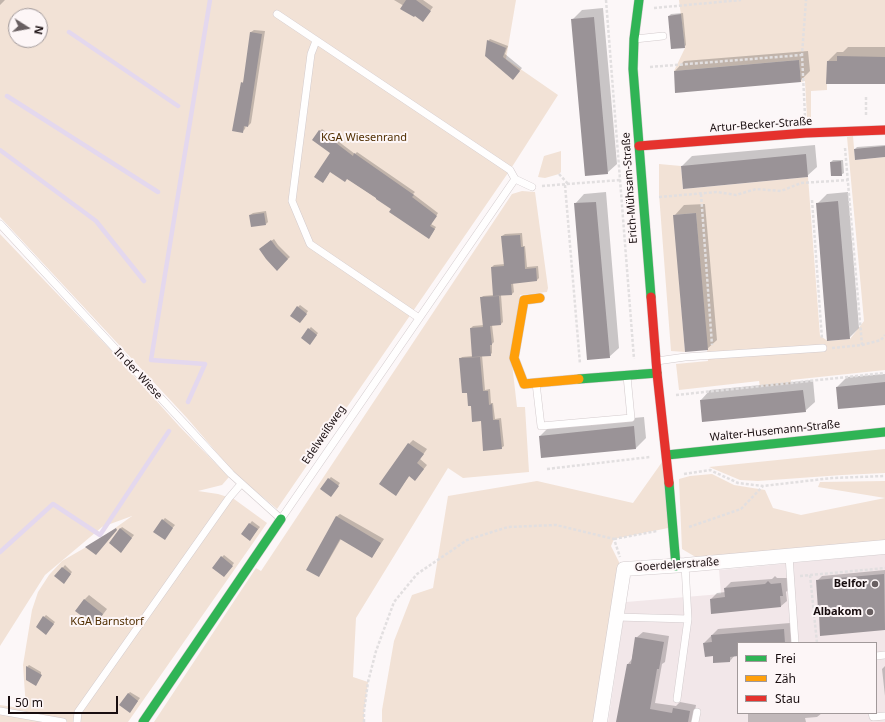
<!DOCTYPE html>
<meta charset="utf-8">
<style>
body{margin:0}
#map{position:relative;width:885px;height:722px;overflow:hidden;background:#fcf7f8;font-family:"Noto Sans",sans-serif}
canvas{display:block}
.legend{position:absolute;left:737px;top:642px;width:140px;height:72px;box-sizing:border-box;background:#fdf6f7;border:1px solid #a1999a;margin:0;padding:5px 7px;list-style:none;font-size:12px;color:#180d0f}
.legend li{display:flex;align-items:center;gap:8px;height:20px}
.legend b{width:20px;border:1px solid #a1999a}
.north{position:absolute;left:8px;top:8px;width:40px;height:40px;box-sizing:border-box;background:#fdf6f7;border:1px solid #a1999a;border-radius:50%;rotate:101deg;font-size:11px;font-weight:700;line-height:16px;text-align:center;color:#180d0f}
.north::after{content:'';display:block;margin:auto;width:14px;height:18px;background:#685f61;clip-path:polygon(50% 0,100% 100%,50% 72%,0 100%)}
.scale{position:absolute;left:8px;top:696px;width:110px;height:18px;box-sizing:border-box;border:2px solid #180d0f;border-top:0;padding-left:5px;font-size:12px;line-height:14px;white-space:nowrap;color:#180d0f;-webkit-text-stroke:3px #fdf6f7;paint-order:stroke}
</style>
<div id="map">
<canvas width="885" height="722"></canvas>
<ul class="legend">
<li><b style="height:5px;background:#30b455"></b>Frei</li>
<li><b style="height:5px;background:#ff9f0a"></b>Zäh</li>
<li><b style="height:5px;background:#e5322d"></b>Stau</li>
</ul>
<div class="north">N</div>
<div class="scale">50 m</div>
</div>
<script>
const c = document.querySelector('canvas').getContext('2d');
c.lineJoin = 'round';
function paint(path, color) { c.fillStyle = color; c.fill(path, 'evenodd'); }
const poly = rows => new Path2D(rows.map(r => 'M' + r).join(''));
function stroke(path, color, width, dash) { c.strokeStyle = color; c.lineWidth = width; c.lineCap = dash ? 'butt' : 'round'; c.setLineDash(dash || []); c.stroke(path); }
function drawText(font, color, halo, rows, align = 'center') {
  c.font = font + ' "Noto Sans",sans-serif'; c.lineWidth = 4; c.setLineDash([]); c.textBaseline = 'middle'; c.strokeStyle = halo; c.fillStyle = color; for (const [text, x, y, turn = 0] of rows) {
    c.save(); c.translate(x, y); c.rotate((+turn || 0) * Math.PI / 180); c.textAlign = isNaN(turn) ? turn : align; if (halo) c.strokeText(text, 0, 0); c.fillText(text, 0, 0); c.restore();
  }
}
paint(poly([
 [885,554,885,722,608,722,626,602,721,594,719,570],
 [738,643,876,643,876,713,738,713]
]), '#f2e7e9');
paint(poly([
 [0,0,516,0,506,59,558,95,510,170,277,509,235,474,187,418,0,217],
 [16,16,40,16,40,40,16,40],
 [679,0,885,0,885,57,837,57,837,61,827,61,827,90,811,91,811,118,807,118,805,81,801,82,799,60,674,71,685,48],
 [853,136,855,160,885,157,885,370,791,380,791,384,760,387,759,381,679,390,676,364,708,361,696,213,674,215,685,352,671,351,659,194,659,164,681,166,683,189,808,177,820,336,828,341,850,339,864,321,847,137],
 [561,151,561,172,559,174,545,178,538,177,544,156],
 [522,191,535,192,548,288,547,292,520,295,511,355,517,407,525,407,529,472,463,478,448,468,356,618,353,677,368,682,364,712,364,722,154,722,256,568,261,571,512,194],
 [0,234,109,348,179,426,229,477,222,485,198,491,218,494,234,499,267,523,128,722,0,722,0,705,26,709,23,665,32,610,38,592,49,575,62,561,100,539,132,516,102,527,45,575,0,646],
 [885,449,885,473,842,475,758,481,740,480,709,467],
 [667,455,673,527,614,539,611,546,620,564,595,722,382,722,382,710,394,641,412,595,433,588,448,496,537,481,633,503],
 [712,474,734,485,765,490,773,508,801,515,885,498,885,543,699,559,682,549,679,479,690,476],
 [885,481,885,498,818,487,820,482]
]), '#f2e2d6');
paint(poly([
 [0,0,5,0,0,5],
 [394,0,423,0,433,7,423,20,404,6],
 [603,8,617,164,607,173,572,20,582,10],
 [683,13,686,45,684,47,669,16,671,14],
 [254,30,265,31,251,123,248,126,246,125,245,129,242,132,242,83,244,81,251,32],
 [490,39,508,46,505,54,522,68,515,76,488,41],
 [848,47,885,47,885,83,828,61,837,52,843,52],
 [808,51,810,71,800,81,675,71,684,61],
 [322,129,355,154,357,152,415,192,413,194,438,213,431,224,436,227,431,235,347,178,330,171,325,180,331,153,320,131],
 [815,145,817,167,807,176,682,166,692,156],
 [885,145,885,156,855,149,857,147],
 [833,160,843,160,844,173,841,175,831,162],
 [606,192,619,348,609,357,575,204,584,194],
 [848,192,859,328,849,338,817,204,827,194],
 [705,204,717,340,707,349,675,215,684,205],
 [266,211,268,222,266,224,250,215,253,213],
 [522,233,523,246,525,246,527,267,538,266,539,278,537,280,513,283,514,292,512,294,501,295,503,322,501,324,492,325,494,342,492,344,492,353,490,355,482,355,485,390,490,389,491,403,493,403,495,419,501,418,504,446,501,448,472,405,460,359,462,357,473,356,471,328,473,326,484,325,481,298,483,296,494,295,492,267,494,265,505,264,502,236,505,234],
 [274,239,278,245,290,257,277,269,260,249],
 [300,305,308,311,302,320,298,307],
 [311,327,318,333,312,341,309,329],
 [885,374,885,404,837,387,847,377],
 [813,380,815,402,805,411,701,400,710,390],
 [644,417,646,438,636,448,542,457,540,436,550,426],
 [413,440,427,449,420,459,427,465,415,480,410,475,399,490,409,444],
 [331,477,340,483,333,493,329,479],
 [340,514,384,539,372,557,341,539,322,572,319,576,336,517],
 [165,518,175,525,166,536,163,520],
 [252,521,260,527,252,537,242,534],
 [122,527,134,535,123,549,120,529],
 [224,555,234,563,226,574,222,557],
 [65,565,72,572,66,580,56,576],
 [885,570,885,629,821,634,817,581,822,576],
 [775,576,777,578,787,578,788,590,786,592,787,601,781,606,711,599,717,593,726,592,725,588,731,582,772,579],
 [89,595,107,609,95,625,84,600],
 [46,615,55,622,48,631,44,617],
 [790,623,792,643,738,643,738,655,735,655,730,661,714,655,704,643,718,629],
 [643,632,669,636,665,662,662,664,655,703,676,706,680,702,696,705,693,722,617,722,628,664,632,659,636,638],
 [29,665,41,672,41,676,27,667],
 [885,666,885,696,882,669],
 [130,692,140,698,132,709,128,694],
 [748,713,822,713,817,717,805,718,806,722,748,722]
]), '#0003');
stroke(poly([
 [69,32,178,106],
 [7,96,158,192],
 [0,150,96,221,144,281],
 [188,402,205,364,151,360,210,0],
 [0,552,53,504,100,535,169,431]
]), '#e4d8ee', 4.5);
paint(poly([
 [406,0,416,0,431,11,423,22,415,16,414,17,400,9],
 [681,14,685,48,671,49,668,16],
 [594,17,608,174,585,176,571,19],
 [250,32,262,34,248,127,244,126,243,133,232,131,241,82,243,83],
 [487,40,506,48,503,57,520,71,513,80,485,56],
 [837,56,885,57,885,84,826,84,827,61,837,61],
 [799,60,801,82,675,93,674,71],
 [319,130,353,156,354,153,414,195,412,197,437,216,430,226,435,229,429,239,389,212,391,209,376,199,376,198,347,179,345,182,330,172,323,183,314,177,330,153,312,140],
 [885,146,885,157,855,160,854,149],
 [806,154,808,177,683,189,681,166],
 [841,161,842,176,831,176,830,162],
 [838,201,850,339,827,341,816,203],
 [596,202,610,358,587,360,574,203],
 [264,213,266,225,251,227,249,215],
 [696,213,708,350,685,352,673,215],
 [520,235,521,247,524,247,525,269,536,268,537,281,511,284,512,295,493,296,491,267,504,266,501,236],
 [271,240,276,247,288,259,277,271,266,259,259,249],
 [499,296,501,325,490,326,492,345,490,345,491,356,472,357,470,328,483,327,480,297],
 [297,306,307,314,300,323,290,316],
 [308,328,317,335,310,345,301,338],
 [480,357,483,391,488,391,489,405,492,404,493,420,499,420,502,449,483,451,481,421,472,422,471,406,468,406,467,393,462,393,459,358],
 [885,382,885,405,838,409,836,387],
 [803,390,806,412,702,422,700,400],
 [634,426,636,449,541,458,539,436],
 [408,443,424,454,417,463,424,469,415,481,409,476,396,496,379,484],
 [328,478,339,486,331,497,320,489],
 [336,516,381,543,372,558,340,539,319,577,306,570],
 [162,519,173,528,165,540,153,532],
 [249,523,258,529,250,541,241,534],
 [116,528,117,530,96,555,85,547],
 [120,528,132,538,121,553,109,543],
 [221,556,233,566,224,577,212,568],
 [62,567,71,574,64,584,54,576],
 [884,574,885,630,820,636,819,614,816,612,818,609,816,580],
 [768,581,771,584,781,583,783,596,780,596,781,607,711,614,710,599,725,597,724,588,765,584],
 [84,599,103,614,95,626,75,611],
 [43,616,54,624,46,635,36,627],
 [784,629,785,643,738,643,738,656,730,657,730,662,713,663,713,656,705,657,703,643,712,642,711,635],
 [635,637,664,642,659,669,657,669,650,709,672,713,673,708,690,711,688,722,616,722,627,664,631,664],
 [26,666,42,675,36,686,26,680],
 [128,693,138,701,130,713,119,705]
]), '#9a9397');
const lane = poly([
 [277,14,510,170,515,179],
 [635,39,663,36],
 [316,41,311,54,292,201,310,244,419,318],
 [515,179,532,187],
 [0,224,231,474,281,519,515,179],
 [657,361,685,357,823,348],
 [536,383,541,426,631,418,627,376],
 [789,556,795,643],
 [617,617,688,619],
 [876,656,885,655],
 [677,699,688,619,685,565],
 [0,711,63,722],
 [872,713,873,717,885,716],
 [77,722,78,712,229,498,241,484],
 [695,722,697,712]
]);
const street = poly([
 [600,722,624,569,685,565,885,547]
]);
const fast = poly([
 [639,0,634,39,633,69,651,297],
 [579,379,657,373],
 [667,455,885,432],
 [669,483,676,566],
 [143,722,281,519]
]);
const slow = poly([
 [540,298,524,300,514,358,524,384,579,379]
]);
const jam = poly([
 [639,146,806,133,885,130],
 [651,297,657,373,669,483]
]);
stroke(lane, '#d3cbcd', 8);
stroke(street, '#d3cbcd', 15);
stroke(fast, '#d3cbcd', 10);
stroke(slow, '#d3cbcd', 10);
stroke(jam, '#d3cbcd', 10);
stroke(poly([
 [606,0,634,359],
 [654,8,741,0],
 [650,67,802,55],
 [866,97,866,115],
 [805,116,802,55,806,0],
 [845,148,862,345],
 [559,174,569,185],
 [565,185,580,364],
 [542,186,620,180],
 [701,194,712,345],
 [659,197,717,192,736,195,756,189,781,191,801,183,848,180],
 [812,200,822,339],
 [832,348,862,345,881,340,885,335],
 [676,395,885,373],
 [547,469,650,457],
 [684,474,710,470,738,483,763,486,832,478,885,476],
 [689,527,741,509,763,486],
 [614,539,657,531],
 [810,575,817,643],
 [800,576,885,568],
 [364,722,364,712,368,682,376,651,394,602,417,574,467,540,508,527,556,525,614,539,620,557]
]), '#e2dfe0', 2.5, [3, 2]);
stroke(lane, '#fffefe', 7);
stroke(street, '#fffefe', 14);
stroke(fast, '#30b455', 9);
stroke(slow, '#ff9f0a', 9);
stroke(jam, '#e5322d', 9);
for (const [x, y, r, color] of [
 [875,584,4,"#685f61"],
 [870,612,4,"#685f61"]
]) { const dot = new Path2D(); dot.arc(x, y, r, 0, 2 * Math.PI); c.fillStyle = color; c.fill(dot); stroke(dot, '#fdf6f7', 1.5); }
drawText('11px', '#180d0f', '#fdf6f7', [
 ["Artur-Becker-Straße",761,125,-4],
 ["Erich-Mühsam-Straße",630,188,-94],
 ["In der Wiese",138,374,47],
 ["Walter-Husemann-Straße",775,431,-6],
 ["Edelweißweg",324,435,-56],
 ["Goerdelerstraße",677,565,-4]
]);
drawText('11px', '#502e01', '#fdf6f7', [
 ["KGA Wiesenrand",364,138],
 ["KGA Barnstorf",107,622]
]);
drawText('bold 11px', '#180d0f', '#fdf6f7', [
 ["Belfor",867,584],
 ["Albakom",862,612]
], 'right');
</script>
